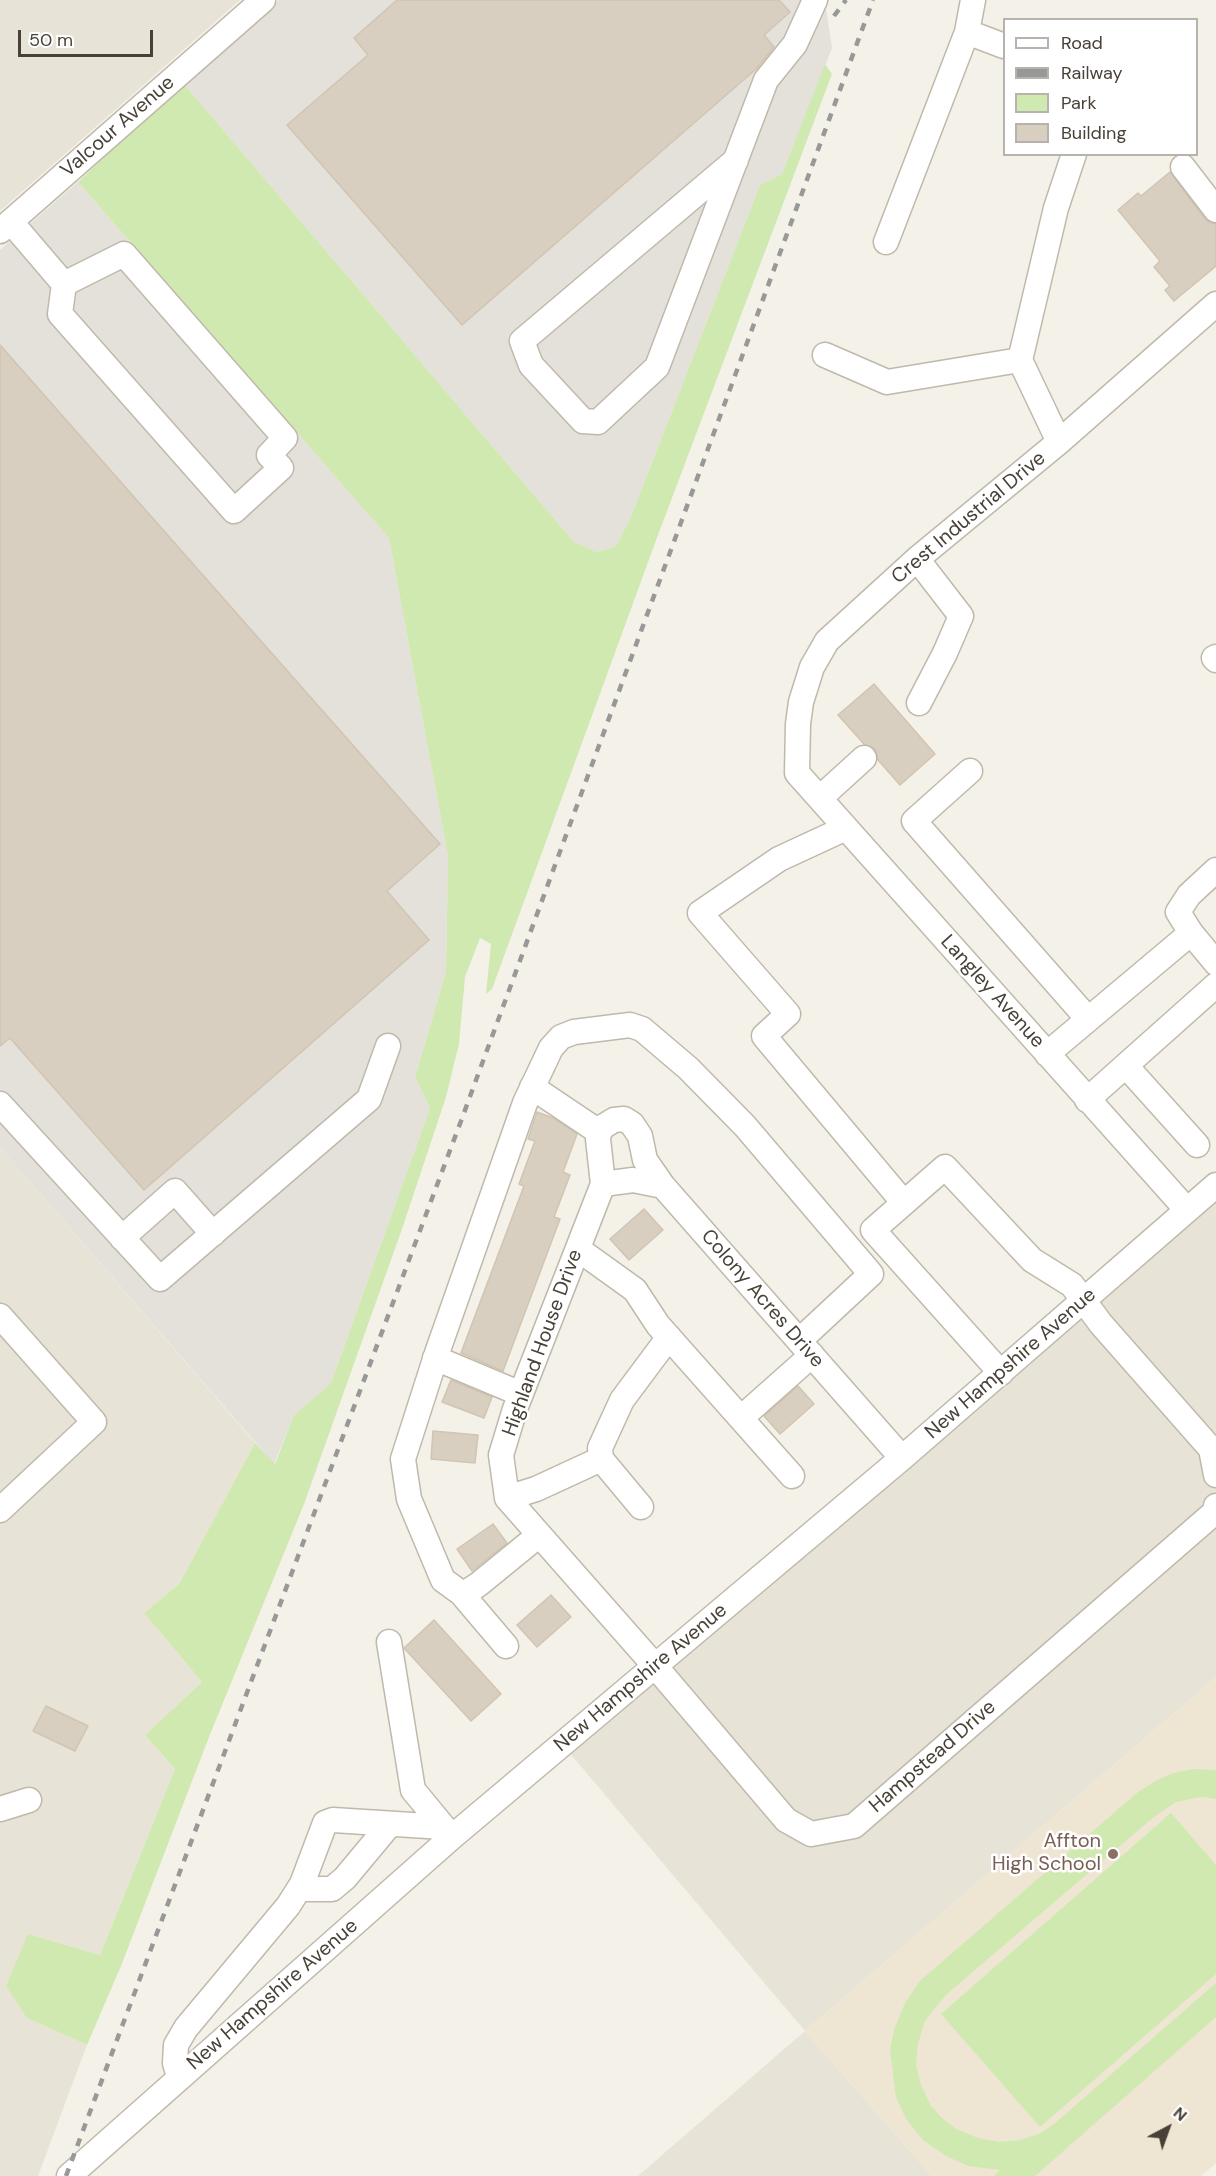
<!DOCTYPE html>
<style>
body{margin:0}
#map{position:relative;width:1216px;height:2176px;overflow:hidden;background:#f4f1e9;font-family:"DM Sans",sans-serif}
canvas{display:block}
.legend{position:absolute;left:1003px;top:18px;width:195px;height:138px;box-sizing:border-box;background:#fff;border:2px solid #b6b3af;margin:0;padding:8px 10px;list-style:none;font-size:18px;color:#484137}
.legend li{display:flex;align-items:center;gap:12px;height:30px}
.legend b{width:30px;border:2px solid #b6b3af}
.north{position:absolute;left:1138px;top:2098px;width:60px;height:60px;-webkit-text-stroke:4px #fff;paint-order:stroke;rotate:41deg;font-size:16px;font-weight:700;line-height:24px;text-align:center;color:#484137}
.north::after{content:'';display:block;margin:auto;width:21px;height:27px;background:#484137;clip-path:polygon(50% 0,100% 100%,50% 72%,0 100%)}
.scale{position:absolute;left:18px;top:30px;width:135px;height:27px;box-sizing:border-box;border:3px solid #484137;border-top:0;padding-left:8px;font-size:18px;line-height:21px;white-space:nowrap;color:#484137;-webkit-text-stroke:4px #fff;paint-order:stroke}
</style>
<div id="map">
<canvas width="1216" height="2176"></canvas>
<ul class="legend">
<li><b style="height:8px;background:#fff"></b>Road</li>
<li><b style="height:8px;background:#989898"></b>Railway</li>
<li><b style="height:16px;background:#d0e9b1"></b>Park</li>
<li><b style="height:16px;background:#d9cfc1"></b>Building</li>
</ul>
<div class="north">N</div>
<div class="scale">50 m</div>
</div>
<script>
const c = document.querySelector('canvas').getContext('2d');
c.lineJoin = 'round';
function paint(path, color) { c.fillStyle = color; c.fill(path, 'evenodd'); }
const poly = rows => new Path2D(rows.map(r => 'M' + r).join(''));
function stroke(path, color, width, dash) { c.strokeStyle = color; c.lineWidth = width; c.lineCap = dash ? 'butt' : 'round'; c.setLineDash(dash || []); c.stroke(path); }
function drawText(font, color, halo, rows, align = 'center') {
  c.font = font + ' "DM Sans",sans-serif'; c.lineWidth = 5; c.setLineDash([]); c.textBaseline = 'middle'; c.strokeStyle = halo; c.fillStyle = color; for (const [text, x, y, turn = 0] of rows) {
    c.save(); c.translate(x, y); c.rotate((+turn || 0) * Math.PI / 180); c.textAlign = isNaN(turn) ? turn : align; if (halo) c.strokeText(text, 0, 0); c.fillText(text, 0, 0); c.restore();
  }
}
paint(poly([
 [0,0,240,0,0,211],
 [0,1147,255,1443,179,1584,144,1613,202,1682,145,1735,175,1769,100,1955,28,1934,27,2018,87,2045,38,2176,0,2176],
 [1216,1202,1216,1677,805,2031,932,2176,638,2176,805,2031,568,1751]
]), '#e8e3d7');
paint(poly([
 [279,0,829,0,826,8,832,48,782,174,760,185,630,519,616,546,597,552,574,542,183,83],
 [78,182,389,538,448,856,446,972,415,1077,430,1108,331,1383,294,1415,274,1464,0,1147,0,250]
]), '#e4e0da');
paint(poly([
 [1216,1677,1216,2163,1201,2176,932,2176,805,2031]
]), '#eee6d3');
paint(poly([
 [825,64,832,74,658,535,492,989,486,994,491,944,480,938,465,977,459,1044,446,1097,402,1229,304,1504,209,1737,121,1966,87,2045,27,2018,6,1986,28,1934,100,1955,175,1769,145,1735,202,1682,144,1613,179,1584,255,1443,275,1464,294,1415,331,1383,430,1108,415,1077,446,972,448,856,389,538,78,182,183,83,574,542,597,552,616,546,630,519,760,185,782,174],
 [1194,1769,1216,1770,1216,1799,1201,1797,1176,1802,1155,1816,948,1993,933,2010,924,2023,918,2044,916,2065,921,2085,931,2106,941,2117,956,2129,978,2138,999,2142,1020,2140,1039,2134,1054,2124,1216,1983,1216,2017,1035,2176,994,2176,1000,2170,968,2166,946,2156,923,2140,906,2119,896,2097,890,2049,895,2027,905,2003,920,1981,1138,1792,1157,1780,1173,1773],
 [1171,1813,1216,1865,1216,1974,1040,2127,941,2014]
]), '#d0e9b1');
const building = poly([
 [397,0,779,0,790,12,764,35,774,47,756,69,462,325,287,125,368,55,354,38,397,0],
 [1170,172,1205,219,1210,223,1216,224,1216,266,1174,301,1165,290,1170,286,1154,267,1160,261,1118,210,1138,193,1141,196,1170,172],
 [0,345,440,844,387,891,429,940,144,1190,10,1038,0,1046,0,345],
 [874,684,935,754,900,785,878,760,875,749,864,744,838,715,874,684],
 [537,1112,553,1118,577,1134,563,1172,570,1175,554,1217,560,1219,503,1371,461,1353,524,1186,519,1184,535,1141,528,1139,537,1112],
 [644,1209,663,1230,629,1260,610,1239,644,1209],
 [451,1380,492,1397,484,1418,442,1402,451,1380],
 [798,1386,814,1404,780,1434,764,1416,798,1386],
 [433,1431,478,1435,475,1463,431,1459,433,1431],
 [493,1524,507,1543,472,1571,457,1549,493,1524],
 [551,1595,571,1617,537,1647,517,1625,551,1595],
 [434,1620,501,1694,471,1721,404,1648,434,1620],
 [46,1706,88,1726,75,1751,33,1731,46,1706]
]);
paint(building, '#d9cfc1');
stroke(building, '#d1c4b1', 1.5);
const minor = poly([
 [967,32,973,0],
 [736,160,522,341,531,365,583,421,598,422,657,367,766,80,795,44,815,0],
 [1183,167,1216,210],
 [11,222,64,284,60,314,234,511,281,468,269,455,285,438,124,254,64,284],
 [0,231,263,0],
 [886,242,967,32,1004,46],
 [825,355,887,382,1020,360],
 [1059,442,1020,360,1056,208,1074,154],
 [917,559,961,616,945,653,919,703],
 [1216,657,1214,658,1216,660],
 [970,771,914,821,1088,1019],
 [820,798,864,758],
 [846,828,779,859,700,913,788,1014,764,1036,904,1203],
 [1191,933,1178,912,1189,895,1216,870],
 [1047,1054,1191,933,1216,963],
 [1126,1066,1197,1145],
 [532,1087,599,1132],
 [1087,1100,1216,985],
 [0,1104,160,1279,369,1099,388,1046],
 [603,1184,633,1180,663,1186,902,1458],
 [663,1186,645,1160,640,1136,632,1124,624,1119,614,1120,604,1126,599,1132,598,1139,603,1184,515,1409,501,1455,507,1498,655,1666,786,1820,811,1834,854,1826,1216,1511,1216,1506],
 [1187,1210,797,773,798,724,801,702,812,667,827,641,917,559,1059,442,1216,304],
 [122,1238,175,1191,213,1234],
 [578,1249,635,1290,658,1325,792,1476],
 [0,1316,94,1422,0,1510],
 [435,1358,521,1394],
 [1001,1373,873,1230,945,1167,1032,1260,1072,1285,1101,1324,1211,1449,1216,1475],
 [741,1418,812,1355],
 [507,1498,536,1489,601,1459],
 [641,1507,601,1459,600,1448,622,1400,669,1337],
 [539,1535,479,1584,467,1592,461,1593,443,1580,409,1499,403,1459,437,1353,525,1103,551,1048,561,1037,574,1032,630,1025,642,1029,688,1068,745,1126,871,1274,799,1341],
 [461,1593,506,1646],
 [389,1642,413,1790,451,1836],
 [0,1809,29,1800],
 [299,1889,332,1889,345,1878,390,1824],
 [179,2077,175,2063,176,2045,186,2028,288,1906,302,1884,325,1823,333,1820,443,1827],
 [69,2176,452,1837,902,1458,1216,1185]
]);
stroke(minor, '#c0b9ab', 27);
stroke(minor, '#fff', 24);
stroke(poly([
 [834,16,846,0],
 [66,2176,461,1121,873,0]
]), '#989898', 4.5, [8, 8]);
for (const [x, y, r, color] of [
 [1113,1854,6,"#8d6e63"]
]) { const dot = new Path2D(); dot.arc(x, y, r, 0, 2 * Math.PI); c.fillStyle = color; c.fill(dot); stroke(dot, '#fff', 2); }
drawText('20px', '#484137', '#fff', [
 ["Valcour Avenue",118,127,-41],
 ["Crest Industrial Drive",969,518,-40],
 ["Langley Avenue",992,992,48],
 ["Colony Acres Drive",762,1299,49],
 ["Highland House Drive",543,1343,-70],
 ["New Hampshire Avenue",1011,1364,-41],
 ["New Hampshire Avenue",641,1678,-40],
 ["Hampstead Drive",933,1757,-41],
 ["New Hampshire Avenue",273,1995,-41]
]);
drawText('20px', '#785e54', '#fff', [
 ["Affton",1101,1842],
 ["High School",1101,1865]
], 'right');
</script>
